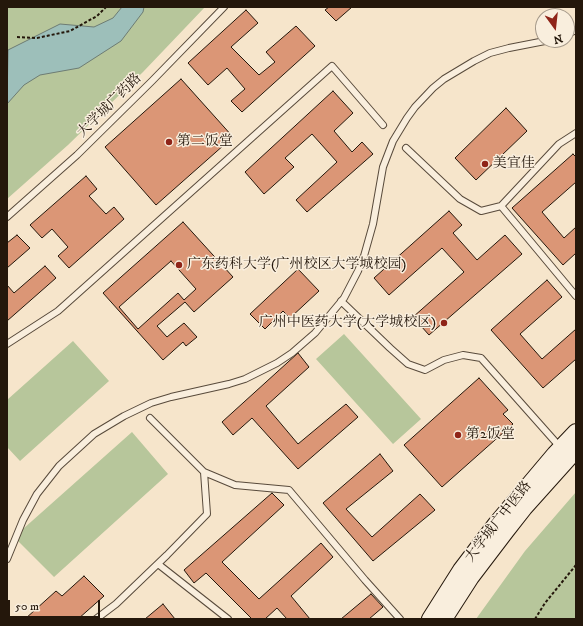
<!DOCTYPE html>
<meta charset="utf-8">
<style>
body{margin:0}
#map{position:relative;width:583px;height:626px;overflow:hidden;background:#f6e5cb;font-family:"IM FELL DW Pica",serif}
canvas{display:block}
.frame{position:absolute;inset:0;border:8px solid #24170b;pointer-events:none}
.north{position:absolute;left:535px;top:8px;width:40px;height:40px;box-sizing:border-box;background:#f9eedd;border:1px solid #a49889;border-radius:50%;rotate:165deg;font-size:11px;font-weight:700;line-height:16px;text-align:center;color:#24170b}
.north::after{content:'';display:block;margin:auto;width:14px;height:18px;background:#8f2418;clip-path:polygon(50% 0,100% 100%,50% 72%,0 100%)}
.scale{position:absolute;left:8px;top:600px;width:92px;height:18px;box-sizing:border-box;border:2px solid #24170b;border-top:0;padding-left:5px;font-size:12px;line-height:14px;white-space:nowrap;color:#24170b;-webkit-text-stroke:3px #f9eedd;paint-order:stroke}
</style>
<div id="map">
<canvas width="583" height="626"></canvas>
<div class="frame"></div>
<div class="north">N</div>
<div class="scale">50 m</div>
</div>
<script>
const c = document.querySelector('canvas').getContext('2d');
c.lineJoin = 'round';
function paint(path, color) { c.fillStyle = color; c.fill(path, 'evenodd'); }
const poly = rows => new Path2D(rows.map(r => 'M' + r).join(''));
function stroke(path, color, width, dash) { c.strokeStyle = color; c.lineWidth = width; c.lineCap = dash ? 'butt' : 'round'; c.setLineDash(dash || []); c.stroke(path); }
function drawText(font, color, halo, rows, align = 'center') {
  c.font = font + ' "IM FELL DW Pica","Noto Serif SC",serif'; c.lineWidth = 3; c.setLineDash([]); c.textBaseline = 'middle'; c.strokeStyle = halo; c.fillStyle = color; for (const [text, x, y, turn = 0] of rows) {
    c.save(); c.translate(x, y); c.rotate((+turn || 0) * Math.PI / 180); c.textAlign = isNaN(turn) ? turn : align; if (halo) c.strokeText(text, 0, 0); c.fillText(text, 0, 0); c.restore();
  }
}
paint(poly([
 [7,7,205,7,143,72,68,145,7,199],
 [344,334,421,419,393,444,316,359],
 [73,341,109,381,20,461,7,447,7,400],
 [132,432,168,474,54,577,14,537],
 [576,492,576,619,476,619,525,551]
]), '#b7c69b');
const water = poly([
 [122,7,144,7,143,12,121,41,79,68,40,75,24,85,7,104,8,50,60,24,94,27,113,18,122,7]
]);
paint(water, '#9dbfba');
stroke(water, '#6d7c74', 1);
const building = poly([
 [329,7,352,7,336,21,325,10,329,7],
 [246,10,258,23,231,47,259,75,275,62,266,52,296,26,315,46,242,112,231,101,245,89,227,68,208,85,188,63,246,10],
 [181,79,233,137,156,205,105,147,181,79],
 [333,91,353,113,334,131,352,152,362,142,373,154,307,212,296,200,337,162,312,134,285,158,294,167,264,194,245,172,333,91],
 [506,108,527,131,476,180,455,158,506,108],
 [573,154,576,157,576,182,542,212,564,238,576,227,576,253,563,265,512,208,573,154],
 [86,176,97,189,89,196,106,214,114,207,124,219,69,268,58,256,68,247,52,229,42,238,30,225,86,176],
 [449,211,462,225,453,233,477,260,505,235,522,254,429,335,413,317,464,272,442,248,389,295,374,278,449,211],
 [183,222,233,277,194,312,185,302,157,326,167,337,184,323,197,337,186,346,183,342,163,360,103,293,183,222],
 [171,261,196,289,184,300,178,293,138,329,119,307,171,261],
 [17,235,30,248,7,268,7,243,17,235],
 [45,266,56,278,7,321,7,285,14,293,45,266],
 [298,269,319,291,290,318,283,311,265,329,250,314,298,269],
 [547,280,562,297,520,334,542,359,576,329,576,359,543,388,491,330,547,280],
 [298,353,309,367,266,406,298,444,346,404,358,417,298,469,252,418,233,435,222,422,298,353],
 [479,378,508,410,503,414,513,424,442,487,404,445,479,378],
 [380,454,393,471,346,509,372,537,420,494,435,510,373,561,323,503,380,454],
 [272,493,284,505,222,562,259,599,321,543,333,557,291,596,310,619,287,619,277,608,265,619,252,619,206,573,194,583,184,570,272,493],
 [84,576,104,596,78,619,25,619,56,591,62,596,84,576],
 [371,594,383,607,369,619,341,619,371,594],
 [163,604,175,619,145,619,163,604]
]);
paint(building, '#db9676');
stroke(building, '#24170b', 1);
const lane = poly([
 [567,34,576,30],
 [406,148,460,199,481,211,501,206,559,144,576,133],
 [501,206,576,296],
 [7,217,77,155,152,81,224,7],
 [341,301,390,348,408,364,425,370,444,360,463,355,481,358,560,447],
 [7,344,58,311,332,66,383,125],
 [150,418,204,472,235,485,289,490,365,580,400,619],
 [7,559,23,520,37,494,59,466,94,434,124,416,151,403,171,397,229,384,245,379,277,363,292,353,315,333,344,298,358,271,364,256,373,224,383,167,393,141,407,118,415,107,433,88,444,79,474,61,490,53,509,48,550,40],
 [158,564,228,619],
 [96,619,116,604,167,555,207,514,204,472]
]);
const secondary = poly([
 [430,619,461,570,496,524,555,454,576,432],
 [444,619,471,577,506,531,524,508,576,450]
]);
stroke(lane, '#584a3b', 8);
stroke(secondary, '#24170b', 18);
stroke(poly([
 [17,37,37,38,70,31,97,16,106,7],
 [535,619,545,603,576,565]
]), '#24170b', 2, [3, 2]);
stroke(lane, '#f9eedd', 6);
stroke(secondary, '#f9eedd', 16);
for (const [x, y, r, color] of [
 [169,142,4,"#8f2418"],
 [485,164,4,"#8f2418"],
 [179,265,4,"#8f2418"],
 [444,323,4,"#8f2418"],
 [458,435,4,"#8f2418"]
]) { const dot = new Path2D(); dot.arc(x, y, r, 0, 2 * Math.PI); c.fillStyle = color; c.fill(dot); stroke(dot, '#f9eedd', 1.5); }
drawText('14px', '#24170b', '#f9eedd', [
 ["大学城广药路",110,106,-45],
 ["大学城广中医路",499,522,-52]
]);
drawText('14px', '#24170b', '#f9eedd', [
 ["第二饭堂",177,142],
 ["美宜佳",493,164],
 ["广东药科大学(广州校区大学城校园)",187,265],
 ["广州中医药大学(大学城校区)",436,323,"right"],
 ["第2饭堂",466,435]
], 'left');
</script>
